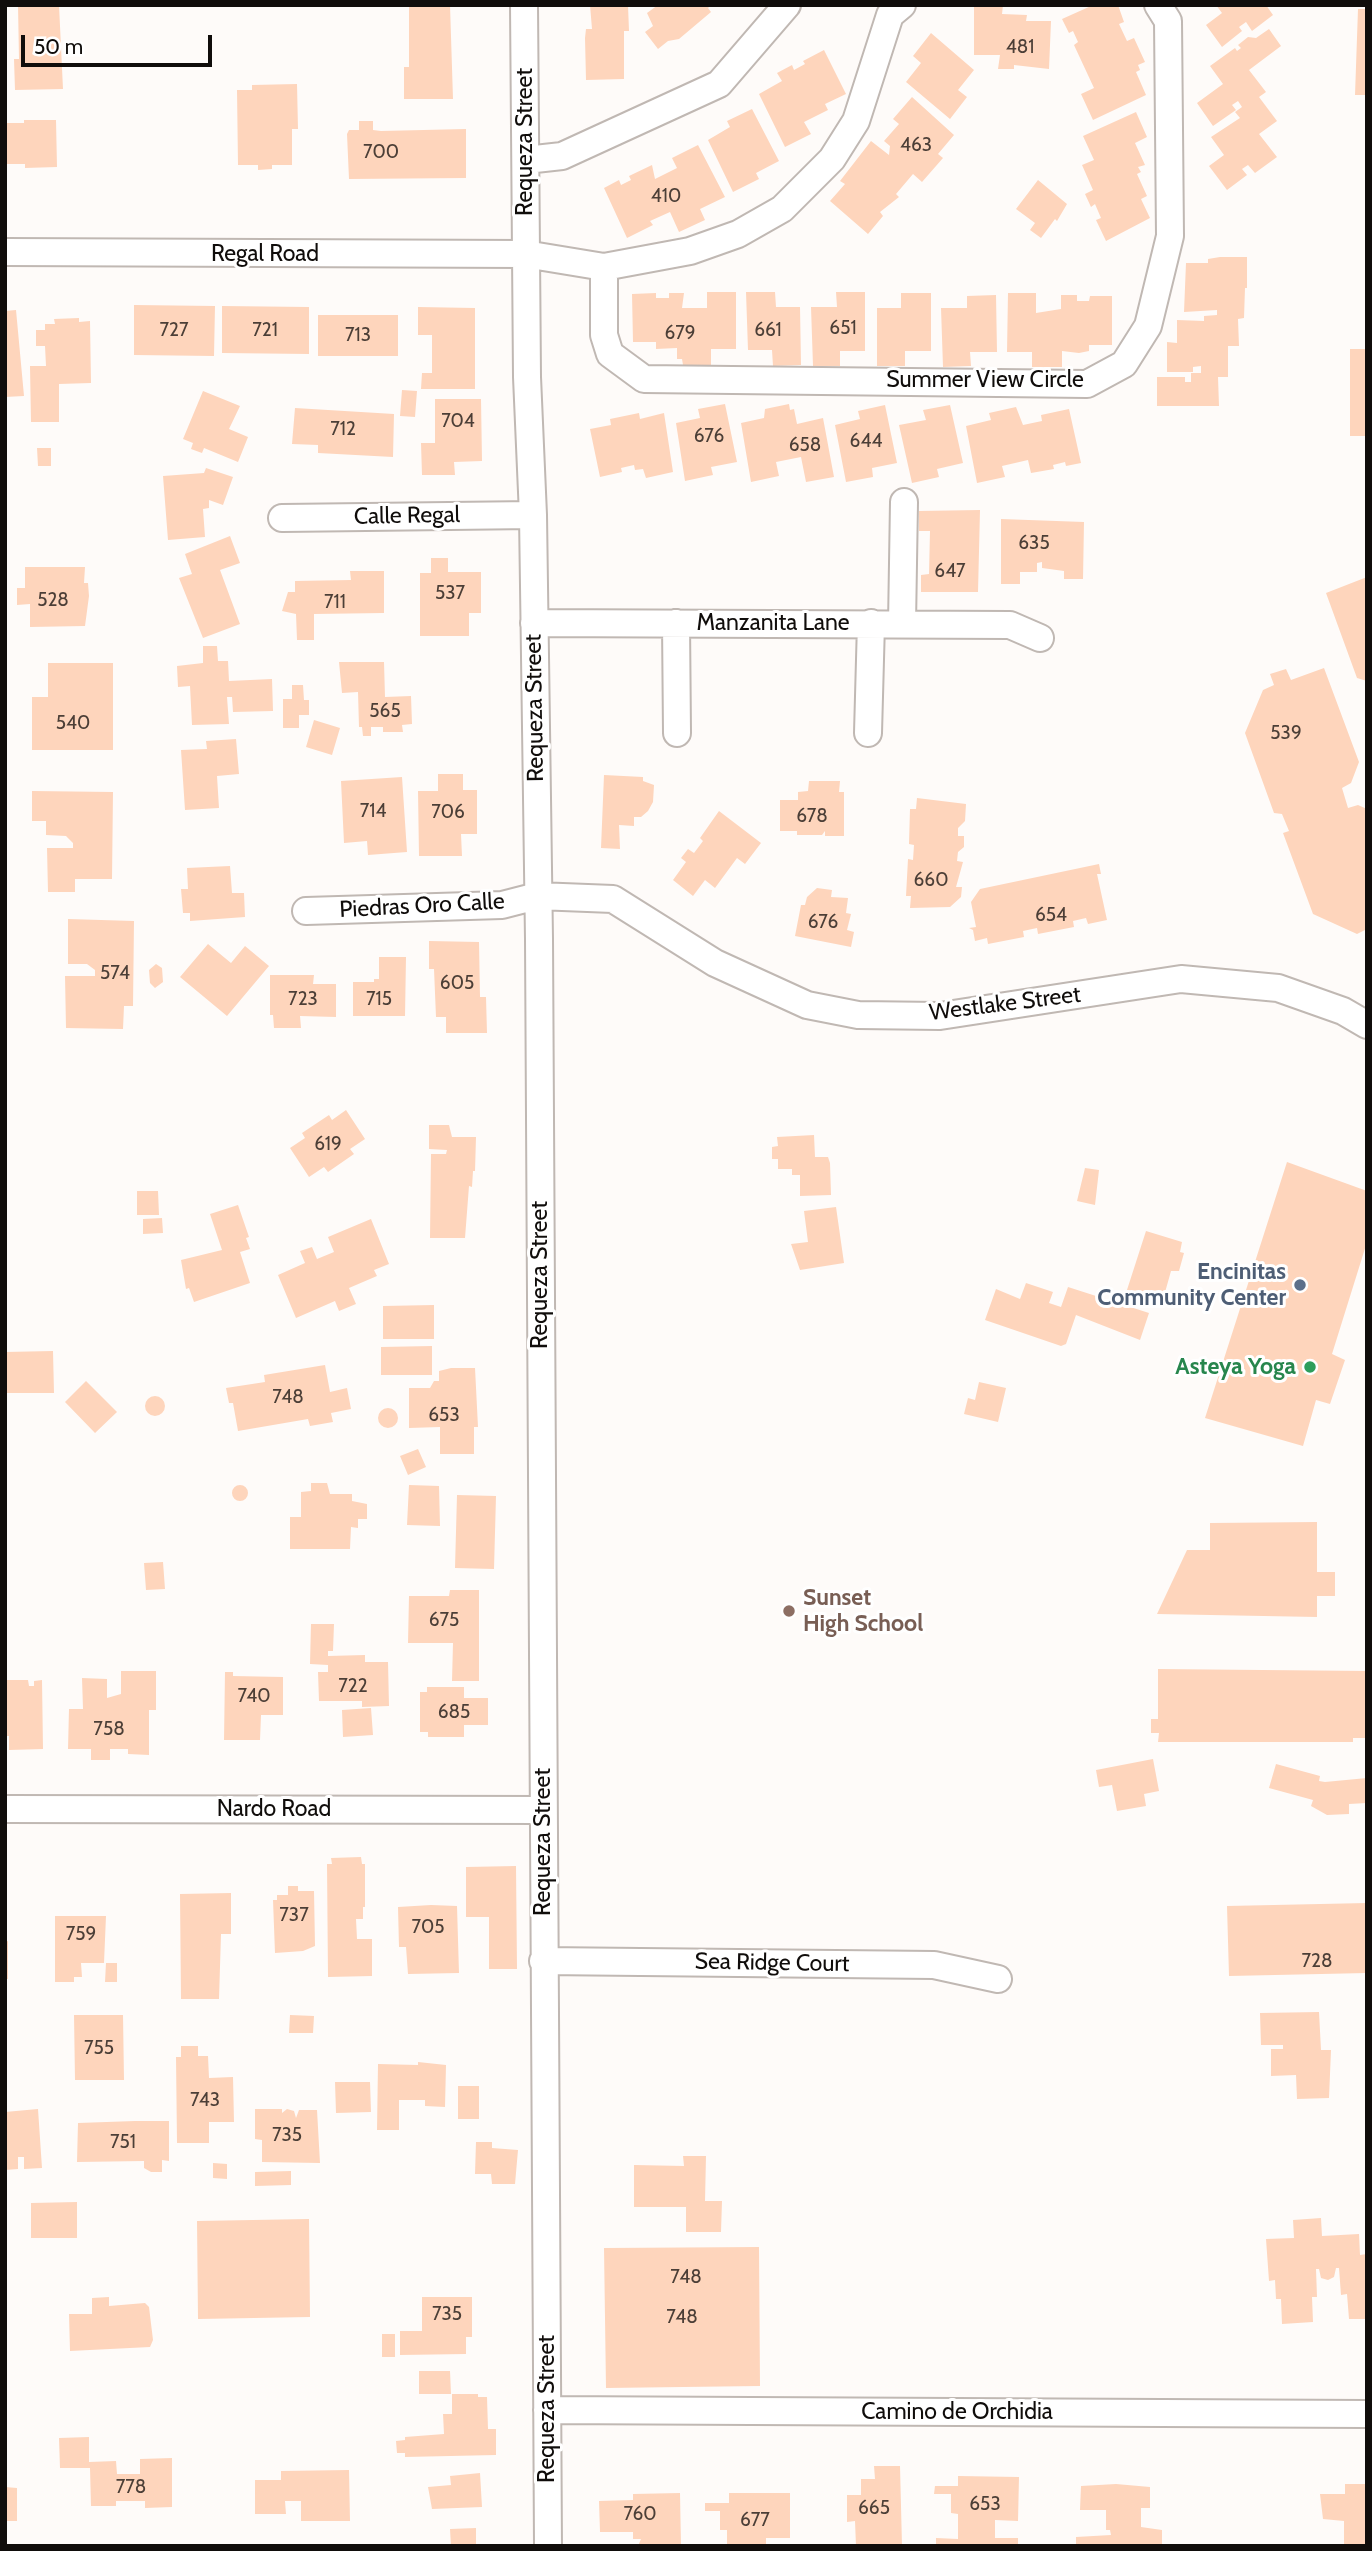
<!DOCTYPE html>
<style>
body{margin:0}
#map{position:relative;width:1372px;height:2551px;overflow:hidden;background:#fefbf9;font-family:Cabin,sans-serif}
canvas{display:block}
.frame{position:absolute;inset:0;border:7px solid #100d0b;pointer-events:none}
.scale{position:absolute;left:21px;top:35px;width:191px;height:32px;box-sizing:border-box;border:4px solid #100d0b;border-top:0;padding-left:9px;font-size:21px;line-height:24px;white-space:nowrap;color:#100d0b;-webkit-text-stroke:5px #fff;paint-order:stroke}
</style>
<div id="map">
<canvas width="1372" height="2551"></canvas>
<div class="frame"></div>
<div class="scale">50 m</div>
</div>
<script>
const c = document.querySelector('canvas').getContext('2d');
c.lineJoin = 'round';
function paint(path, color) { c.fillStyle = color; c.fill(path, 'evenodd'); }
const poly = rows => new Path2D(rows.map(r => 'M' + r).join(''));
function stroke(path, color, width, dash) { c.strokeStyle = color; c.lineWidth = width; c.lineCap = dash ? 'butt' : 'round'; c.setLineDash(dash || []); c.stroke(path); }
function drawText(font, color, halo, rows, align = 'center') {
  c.font = font + ' Cabin,sans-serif'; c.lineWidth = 6; c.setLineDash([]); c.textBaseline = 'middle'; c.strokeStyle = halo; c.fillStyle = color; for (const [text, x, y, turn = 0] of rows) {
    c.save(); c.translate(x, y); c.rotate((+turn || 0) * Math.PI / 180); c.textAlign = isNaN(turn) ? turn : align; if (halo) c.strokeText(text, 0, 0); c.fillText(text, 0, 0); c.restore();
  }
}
paint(poly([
 [18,5,59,5,63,89,15,90,14,59,19,59],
 [409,5,450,5,453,99,404,99,404,67,409,67],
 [590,5,628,5,629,31,624,31,624,79,586,80,585,38,586,29,592,29],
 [658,5,711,5,708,8,711,12,679,39,668,41,658,49,645,32,653,26,647,13],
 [974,5,1003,5,1002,14,1027,15,1026,21,1051,21,1049,69,1014,65,1014,69,998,69,1000,55,974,55],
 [1118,5,1124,22,1119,24,1127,41,1134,38,1145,62,1138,65,1140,70,1136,72,1146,95,1093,120,1081,94,1094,88,1074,45,1078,42,1073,31,1069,33,1062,19,1091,6],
 [1216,5,1266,5,1273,15,1252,31,1246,22,1239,27,1242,31,1222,47,1206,25,1222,13],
 [1358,9,1367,9,1367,95,1355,95],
 [1269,29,1281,46,1249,70,1266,92,1259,97,1277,121,1259,134,1277,157,1255,173,1248,165,1242,169,1247,175,1227,190,1209,166,1224,155,1211,137,1240,118,1235,112,1242,107,1238,101,1232,105,1236,110,1213,126,1197,103,1223,84,1210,66,1235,48,1237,51,1241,48,1238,45,1248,37,1256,38],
 [931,33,974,70,958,90,967,97,950,119,906,82,921,63,913,56],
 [824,50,846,94,825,104,828,110,804,122,811,134,785,147,759,94,782,81,777,73,792,65,794,70,805,64,803,61],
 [297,84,298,129,292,129,292,165,272,165,272,169,258,170,258,165,238,165,237,90,252,90,252,85],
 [912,97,954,135,938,154,943,158,922,182,913,174,896,194,899,197,880,212,883,216,868,234,830,201,845,184,840,181,871,141,889,155,890,146,884,141,899,124,893,119],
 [752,109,779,161,756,173,759,179,733,192,708,140,730,127,727,121],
 [1136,112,1147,137,1135,143,1145,165,1138,167,1141,172,1137,174,1147,196,1141,199,1150,218,1106,241,1096,220,1101,218,1095,204,1091,207,1085,194,1093,190,1082,165,1094,160,1083,136],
 [24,120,56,120,57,167,25,168,25,164,5,164,5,123,24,123],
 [359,121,373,121,373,130,381,131,466,129,466,178,349,179,347,134,349,130,359,130],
 [698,145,725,197,700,209,705,220,679,232,670,212,650,221,653,225,627,238,604,188,619,180,621,185,631,180,629,176,652,165,655,179,677,168,672,158],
 [1038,180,1067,204,1057,221,1055,219,1041,238,1030,230,1035,223,1016,209],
 [1220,257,1247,257,1247,288,1245,288,1244,318,1238,319,1239,346,1228,346,1228,377,1218,377,1219,406,1157,406,1157,377,1185,377,1185,382,1191,382,1191,373,1201,373,1201,366,1193,367,1193,372,1167,372,1167,342,1177,343,1177,320,1204,321,1204,316,1217,315,1217,310,1184,312,1186,263,1208,263,1208,259],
 [707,292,736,292,736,349,711,349,711,365,683,365,682,359,677,359,677,348,656,349,656,342,633,342,632,294,656,293,656,298,669,298,669,293,684,293,682,308,707,308],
 [746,292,775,292,776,307,800,307,801,365,773,366,772,350,748,350],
 [836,292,865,292,865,351,840,351,840,366,813,366,811,307,837,307],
 [901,293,931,293,931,351,905,351,905,366,877,366,877,308,901,308],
 [1008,293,1036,293,1036,313,1061,309,1061,295,1077,295,1077,301,1089,301,1090,296,1112,296,1112,345,1089,345,1089,351,1079,353,1062,351,1062,367,1032,367,1032,352,1007,352],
 [996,295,997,352,970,352,971,366,943,367,941,308,967,308,967,296],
 [134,305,215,306,214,356,134,355],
 [222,306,309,307,309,354,222,353],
 [418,307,475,308,475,389,421,389,422,373,432,373,432,335,418,335],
 [16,310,24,396,5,397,5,311],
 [318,315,398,315,398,356,318,356],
 [79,318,79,322,90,321,91,383,59,384,59,422,31,422,30,366,46,366,45,346,36,346,36,330,45,330,45,324,55,324,54,319],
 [1350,349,1367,349,1367,436,1350,436],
 [402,390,417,391,415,417,400,416],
 [203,391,240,406,229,429,248,437,238,462,204,448,202,453,191,449,193,443,183,439],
 [435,399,481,399,482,461,454,462,455,475,422,475,421,443,435,443],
 [725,404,737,462,711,467,713,475,685,481,676,423,700,418,698,409],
 [789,404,790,410,794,409,797,424,823,418,834,477,806,482,801,457,776,462,779,476,751,482,741,423,764,418,765,409],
 [885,405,897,463,872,468,873,477,846,482,835,425,860,419,858,411],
 [950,405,963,463,937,469,939,477,912,483,899,425,926,420,923,410],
 [1016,407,1023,425,1042,421,1041,415,1069,409,1081,463,1066,466,1065,462,1053,465,1054,469,1031,473,1028,460,1002,466,1005,477,977,483,966,426,991,420,989,413],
 [295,408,394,414,393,457,318,453,318,445,292,444],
 [639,413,640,419,664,413,673,472,646,478,643,469,635,470,634,465,621,468,622,472,600,477,590,429,611,425,610,419],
 [37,448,51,448,51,466,38,466],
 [206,468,233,477,223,505,209,500,209,508,203,509,205,537,168,540,163,476,204,473],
 [980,510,978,592,921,592,921,575,929,574,930,531,919,531,919,511],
 [1001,519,1084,522,1083,579,1064,579,1064,571,1042,568,1042,562,1037,563,1037,572,1020,572,1020,584,1001,584],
 [230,536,240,563,220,570,240,624,203,638,179,578,192,574,185,554],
 [431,558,448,558,448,572,481,572,481,613,469,613,469,636,420,636,420,573,431,573],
 [25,567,85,567,84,583,88,583,89,596,85,626,30,627,30,604,17,605,17,588,25,588],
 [350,571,384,571,384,613,314,614,314,640,297,640,296,614,282,611,288,592,295,592,295,581,351,580],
 [1367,577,1367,681,1357,678,1326,593],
 [203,646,217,646,218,661,228,661,229,681,272,679,273,711,233,712,232,697,227,697,229,724,192,725,190,686,178,687,177,666,203,663],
 [339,662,384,662,385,697,411,696,412,724,402,725,403,732,383,732,383,727,371,727,371,736,363,736,362,727,359,727,358,692,342,693],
 [48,663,113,663,113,750,32,750,32,697,48,697],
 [1324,668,1359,762,1351,783,1342,788,1348,808,1358,805,1367,809,1367,929,1357,934,1313,914,1283,833,1289,831,1282,814,1274,813,1245,733,1263,690,1274,685,1270,674,1286,669,1291,680],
 [292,685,303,685,304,700,309,700,309,715,299,715,299,728,283,728,283,699,292,699],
 [314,720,340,728,332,755,306,747],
 [236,739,239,774,217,776,219,808,185,810,181,750,207,749,206,741],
 [438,774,463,774,463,790,477,790,477,834,461,834,462,856,419,856,418,791,438,791],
 [604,775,643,777,643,781,654,785,653,802,648,811,641,817,634,817,634,826,619,825,620,849,601,848],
 [402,777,407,852,368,855,367,841,344,843,341,781],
 [809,781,840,781,839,792,844,792,844,836,825,836,825,831,822,835,797,835,797,831,780,831,780,800,798,800,798,792,808,791],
 [32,791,113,792,112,879,75,879,75,892,48,892,47,848,73,848,73,843,66,836,46,835,46,821,32,821],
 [917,798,966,804,965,821,958,828,958,836,964,836,964,847,958,852,957,861,963,862,956,887,962,887,961,897,950,907,910,908,911,896,906,896,908,859,913,860,914,845,909,844,910,809,916,809],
 [719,811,761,843,745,864,737,858,715,888,705,880,693,896,673,880,686,862,681,858,688,849,694,853,703,841,700,838],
 [1099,864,1101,874,1097,874,1107,920,1088,924,1086,918,1073,921,1074,927,1038,934,1037,928,1023,931,1024,937,988,944,987,938,975,941,973,930,969,928,976,927,971,902,980,889],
 [230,866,232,893,244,893,245,917,190,921,190,913,183,913,181,889,188,889,187,868],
 [817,888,832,890,831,897,848,898,846,913,851,914,847,930,854,932,851,947,795,936,801,905,805,905,807,897],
 [68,919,134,921,133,1006,124,1006,123,1029,66,1028,65,976,95,976,95,970,87,964,68,964],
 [429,941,479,942,480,997,486,997,487,1033,446,1033,446,1017,436,1017,434,969,429,969],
 [208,944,231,963,245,946,269,966,227,1016,180,977],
 [379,957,406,957,405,1016,353,1016,353,982,374,982,374,979,379,979],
 [156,964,162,968,163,982,155,988,150,983,149,970],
 [270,975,314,975,313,984,336,984,336,1017,300,1016,301,1028,274,1028,273,1015,270,1015],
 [346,1110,365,1139,350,1149,354,1154,328,1172,324,1167,309,1177,290,1148,305,1138,302,1133,329,1115,332,1120],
 [429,1125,449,1125,452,1137,476,1137,475,1171,473,1171,472,1187,469,1186,465,1238,430,1238,431,1154,446,1154,447,1150,429,1149],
 [814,1135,815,1157,828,1157,830,1163,831,1195,800,1196,800,1175,792,1175,792,1169,778,1169,778,1159,772,1159,772,1147,778,1146,777,1137],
 [1287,1162,1367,1191,1367,1242,1332,1354,1345,1360,1330,1404,1316,1400,1303,1446,1205,1418],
 [1085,1168,1099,1170,1095,1205,1077,1201],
 [137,1191,158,1191,159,1215,137,1215],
 [238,1205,249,1237,246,1238,250,1249,240,1252,250,1283,194,1302,189,1288,186,1289,181,1260,222,1250,210,1214],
 [836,1207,844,1263,800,1270,791,1244,808,1242,804,1211],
 [162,1218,163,1233,143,1234,143,1219],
 [371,1219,389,1264,374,1270,377,1276,349,1288,356,1304,339,1311,335,1301,296,1318,278,1275,305,1263,300,1251,312,1247,317,1259,334,1252,328,1237],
 [1146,1231,1182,1242,1180,1252,1184,1253,1179,1271,1171,1271,1164,1296,1155,1293,1152,1302,1126,1293],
 [1026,1283,1053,1292,1049,1303,1061,1307,1068,1287,1149,1313,1140,1340,1076,1315,1066,1344,1061,1346,985,1320,996,1289,1020,1299],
 [434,1305,434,1339,383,1339,383,1306],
 [432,1346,432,1375,381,1375,381,1347],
 [53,1351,54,1393,5,1393,5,1352],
 [325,1365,330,1392,347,1388,351,1409,331,1413,333,1422,310,1426,308,1419,238,1431,233,1403,229,1403,226,1388,265,1382,264,1375],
 [451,1368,475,1368,478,1427,474,1427,474,1454,440,1454,440,1427,409,1428,409,1388,430,1388,434,1381,439,1381,439,1371],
 [86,1381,117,1412,95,1433,65,1402],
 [979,1382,1006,1388,998,1422,964,1414,968,1398,975,1400],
 '145 1406a10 10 0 1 1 20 0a10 10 0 1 1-20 0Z',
 '378 1418a10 10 0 1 1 20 0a10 10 0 1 1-20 0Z',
 [418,1449,426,1467,408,1475,400,1456],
 [311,1483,327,1483,330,1494,352,1494,352,1501,367,1504,367,1519,358,1519,358,1528,351,1527,350,1549,290,1549,290,1517,301,1517,301,1492,311,1491],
 '232 1493a8 8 0 1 1 16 0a8 8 0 1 1-16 0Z',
 [409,1485,439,1486,440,1526,407,1525],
 [457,1495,496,1496,494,1569,455,1568],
 [1317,1522,1317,1572,1335,1572,1335,1596,1317,1596,1317,1617,1157,1614,1187,1550,1210,1550,1210,1523],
 [163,1562,165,1589,146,1590,144,1563],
 [450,1590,479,1590,479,1681,452,1681,453,1643,408,1643,409,1596,449,1596],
 [311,1624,334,1624,333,1651,328,1651,328,1656,365,1655,365,1662,388,1662,389,1706,362,1707,362,1701,319,1701,318,1672,328,1672,328,1665,310,1664],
 [1158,1669,1367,1671,1367,1738,1353,1738,1353,1742,1158,1742,1159,1733,1151,1733,1151,1719,1158,1719],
 [121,1671,156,1671,156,1710,149,1710,149,1755,128,1754,128,1749,110,1749,110,1760,91,1760,91,1749,68,1749,69,1709,83,1709,82,1678,107,1679,107,1698,121,1694],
 [225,1672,233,1672,233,1676,283,1677,283,1715,261,1715,260,1740,224,1740],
 [5,1680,28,1680,29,1686,34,1686,34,1681,42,1680,43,1749,9,1750,9,1736,5,1736],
 [427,1687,464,1687,464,1698,488,1698,488,1725,464,1725,464,1737,428,1737,428,1732,420,1732,420,1692,427,1692],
 [371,1708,373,1735,343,1737,342,1710],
 [1153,1759,1159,1791,1144,1794,1146,1806,1117,1811,1112,1785,1099,1787,1096,1770],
 [1276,1764,1320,1776,1319,1781,1325,1782,1367,1778,1367,1803,1349,1804,1349,1814,1327,1815,1311,1806,1313,1800,1269,1788],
 [361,1857,362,1864,365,1864,365,1907,363,1907,363,1919,356,1919,357,1939,372,1939,372,1976,328,1977,327,1864,332,1864,331,1858],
 [516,1866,517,1969,489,1969,489,1917,466,1917,466,1867],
 [288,1886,298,1886,298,1891,314,1891,315,1946,303,1951,275,1953,273,1900,277,1900,277,1895,288,1895],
 [231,1893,231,1934,221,1934,219,1999,181,1999,180,1894],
 [1367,1903,1367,1973,1229,1976,1227,1906],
 [431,1905,457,1906,459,1973,408,1974,406,1947,399,1947,398,1907],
 [55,1916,106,1916,104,1963,81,1963,82,1977,74,1977,74,1982,55,1982],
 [8,1941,8,1979,5,1979,5,1942],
 [106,1963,117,1963,117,1982,105,1982],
 [1319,2012,1321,2050,1331,2050,1329,2098,1297,2099,1296,2075,1271,2076,1271,2049,1283,2049,1283,2045,1261,2045,1260,2013],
 [74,2015,123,2015,124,2080,75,2080],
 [290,2015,314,2016,313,2033,289,2033],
 [181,2046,198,2046,198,2056,208,2056,209,2078,233,2077,234,2122,209,2122,209,2143,177,2143,176,2057,181,2057],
 [418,2062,446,2065,445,2107,425,2106,425,2100,399,2100,399,2130,377,2130,378,2064,418,2065],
 [335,2082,370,2082,371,2112,336,2113],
 [458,2086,479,2086,479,2119,458,2119],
 [38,2109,42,2168,24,2169,24,2157,18,2157,18,2169,5,2170,5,2112],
 [255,2109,282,2109,282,2113,287,2109,294,2111,296,2118,299,2110,317,2110,320,2163,262,2162,262,2140,255,2139],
 [135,2121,169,2121,169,2161,162,2160,162,2172,151,2172,144,2168,144,2161,77,2162,78,2123],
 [476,2142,492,2142,492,2148,518,2150,515,2184,492,2184,491,2174,475,2174],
 [683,2156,706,2156,705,2201,722,2201,721,2232,686,2232,686,2207,634,2207,634,2165,684,2166],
 [213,2163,227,2164,227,2179,213,2178],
 [291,2171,291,2185,255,2186,255,2172],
 [77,2202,77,2238,31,2238,31,2203],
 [1321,2218,1322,2236,1359,2234,1360,2255,1367,2254,1367,2319,1349,2319,1347,2294,1341,2295,1339,2268,1336,2268,1334,2277,1328,2280,1321,2278,1319,2269,1316,2269,1317,2297,1312,2297,1313,2322,1282,2324,1281,2299,1276,2299,1275,2280,1269,2281,1266,2239,1294,2238,1293,2220],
 [309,2219,310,2317,198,2319,197,2221],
 [759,2247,760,2386,606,2388,604,2248],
 [109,2297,109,2306,145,2303,149,2307,153,2340,150,2347,70,2351,69,2314,92,2314,92,2298],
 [422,2297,472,2297,472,2337,466,2337,466,2354,400,2355,400,2331,422,2331],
 [382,2334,395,2334,395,2357,382,2357],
 [419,2371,450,2371,451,2394,419,2394],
 [452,2394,478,2394,478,2397,487,2397,488,2429,496,2429,496,2455,405,2457,405,2453,397,2453,396,2441,405,2440,405,2437,444,2434,443,2414,452,2414],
 [89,2437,89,2462,116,2461,117,2474,140,2474,140,2459,172,2458,172,2507,145,2508,145,2501,116,2501,116,2506,91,2506,90,2468,60,2468,59,2438],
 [874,2466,900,2466,902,2546,856,2546,855,2521,847,2522,847,2495,861,2495,861,2479,875,2479],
 [349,2470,350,2521,301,2521,301,2501,285,2501,286,2514,255,2514,255,2480,281,2480,281,2471],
 [480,2473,482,2507,432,2509,428,2487,451,2485,450,2476],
 [958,2476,1019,2477,1018,2521,995,2520,995,2538,1018,2538,1018,2546,936,2546,936,2538,958,2539,958,2514,951,2513,951,2494,934,2494,935,2486,958,2486],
 [1116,2484,1150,2487,1150,2508,1141,2508,1141,2527,1162,2530,1162,2546,1076,2546,1076,2537,1111,2535,1110,2530,1106,2530,1106,2510,1080,2510,1081,2486],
 [1345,2484,1367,2484,1367,2546,1344,2546,1344,2521,1323,2519,1320,2494,1345,2494],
 [5,2487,17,2488,17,2521,5,2521],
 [680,2493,681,2546,638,2546,641,2539,633,2539,633,2532,600,2532,599,2501,633,2500,633,2494],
 [729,2493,790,2493,790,2538,766,2538,766,2546,727,2546,727,2530,720,2530,720,2511,705,2511,705,2503,729,2503],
 [476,2528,476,2546,451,2546,450,2529]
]), '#fed5bc');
const minor = poly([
 [524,5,527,377,533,515,539,939,548,2546],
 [902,5,890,15,856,121,832,159,782,209,738,234,690,251,604,267,604,335,610,354,644,379,1087,384,1124,364,1148,326,1170,236,1168,21,1158,5],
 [526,160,562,156,719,84,787,5],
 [5,252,525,254,604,267],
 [282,518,533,515],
 [534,623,1010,625,1040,638],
 [676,623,677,733],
 [902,624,904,502],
 [868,733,871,623],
 [306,911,502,905,537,896,613,899,715,963,807,1005,858,1015,940,1016,1181,979,1278,988,1343,1011,1367,1025],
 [5,1809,543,1810],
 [543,1961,934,1965,998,1979],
 [547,2410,1367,2414]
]);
stroke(minor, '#c0b8b3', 30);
stroke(minor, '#fff', 26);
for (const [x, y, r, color] of [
 [1300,1285,7,"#5c6f8a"],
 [1310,1367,7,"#2e9e5b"],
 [789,1611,7,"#8d6e63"]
]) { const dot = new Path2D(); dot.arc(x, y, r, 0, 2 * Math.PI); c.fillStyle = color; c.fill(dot); stroke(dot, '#fff', 2.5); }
drawText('19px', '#4c3f37', null, [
 ["481",1020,47],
 ["463",916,145],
 ["700",381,152],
 ["410",666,196],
 ["651",843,328],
 ["727",174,330],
 ["721",265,330],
 ["661",768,330],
 ["679",680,333],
 ["713",358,335],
 ["704",458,421],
 ["712",343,429],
 ["676",709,436],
 ["644",866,441],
 ["658",805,445],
 ["635",1034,543],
 ["647",950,571],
 ["537",450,593],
 ["528",53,600],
 ["711",335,602],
 ["565",385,711],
 ["540",73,723],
 ["539",1286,733],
 ["714",373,811],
 ["706",448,812],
 ["678",812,816],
 ["660",931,880],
 ["654",1051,915],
 ["676",823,922],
 ["574",115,973],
 ["605",457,983],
 ["723",303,999],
 ["715",379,999],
 ["619",328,1144],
 ["748",288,1397],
 ["653",444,1415],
 ["675",444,1620],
 ["722",353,1686],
 ["740",254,1696],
 ["685",454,1712],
 ["758",109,1729],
 ["737",294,1915],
 ["705",428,1927],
 ["759",81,1934],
 ["728",1317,1961],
 ["755",99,2048],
 ["743",205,2100],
 ["735",287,2135],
 ["751",123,2142],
 ["748",686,2277],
 ["735",447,2314],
 ["748",682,2317],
 ["778",131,2487],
 ["653",985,2504],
 ["665",874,2508],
 ["760",640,2514],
 ["677",755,2520]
]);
drawText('23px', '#100d0b', '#fff', [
 ["Requeza Street",525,142,-90],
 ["Regal Road",265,254],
 ["Summer View Circle",985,380],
 ["Calle Regal",407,516,-1],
 ["Manzanita Lane",773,623],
 ["Requeza Street",535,708,-91],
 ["Piedras Oro Calle",422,906,-3],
 ["Westlake Street",1005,1004,-7],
 ["Requeza Street",540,1275,-90],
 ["Nardo Road",274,1809],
 ["Requeza Street",543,1842,-90],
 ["Sea Ridge Court",772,1963,1],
 ["Requeza Street",547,2409,-90],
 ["Camino de Orchidia",957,2412]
]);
drawText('bold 23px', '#4e5e75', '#fff', [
 ["Encinitas",1286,1272],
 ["Community Center",1286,1298]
], 'right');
drawText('bold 23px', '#27864d', '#fff', [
 ["Asteya Yoga",1296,1367]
], 'right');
drawText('bold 23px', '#785e54', '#fff', [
 ["Sunset",803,1598],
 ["High School",803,1624]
], 'left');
</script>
